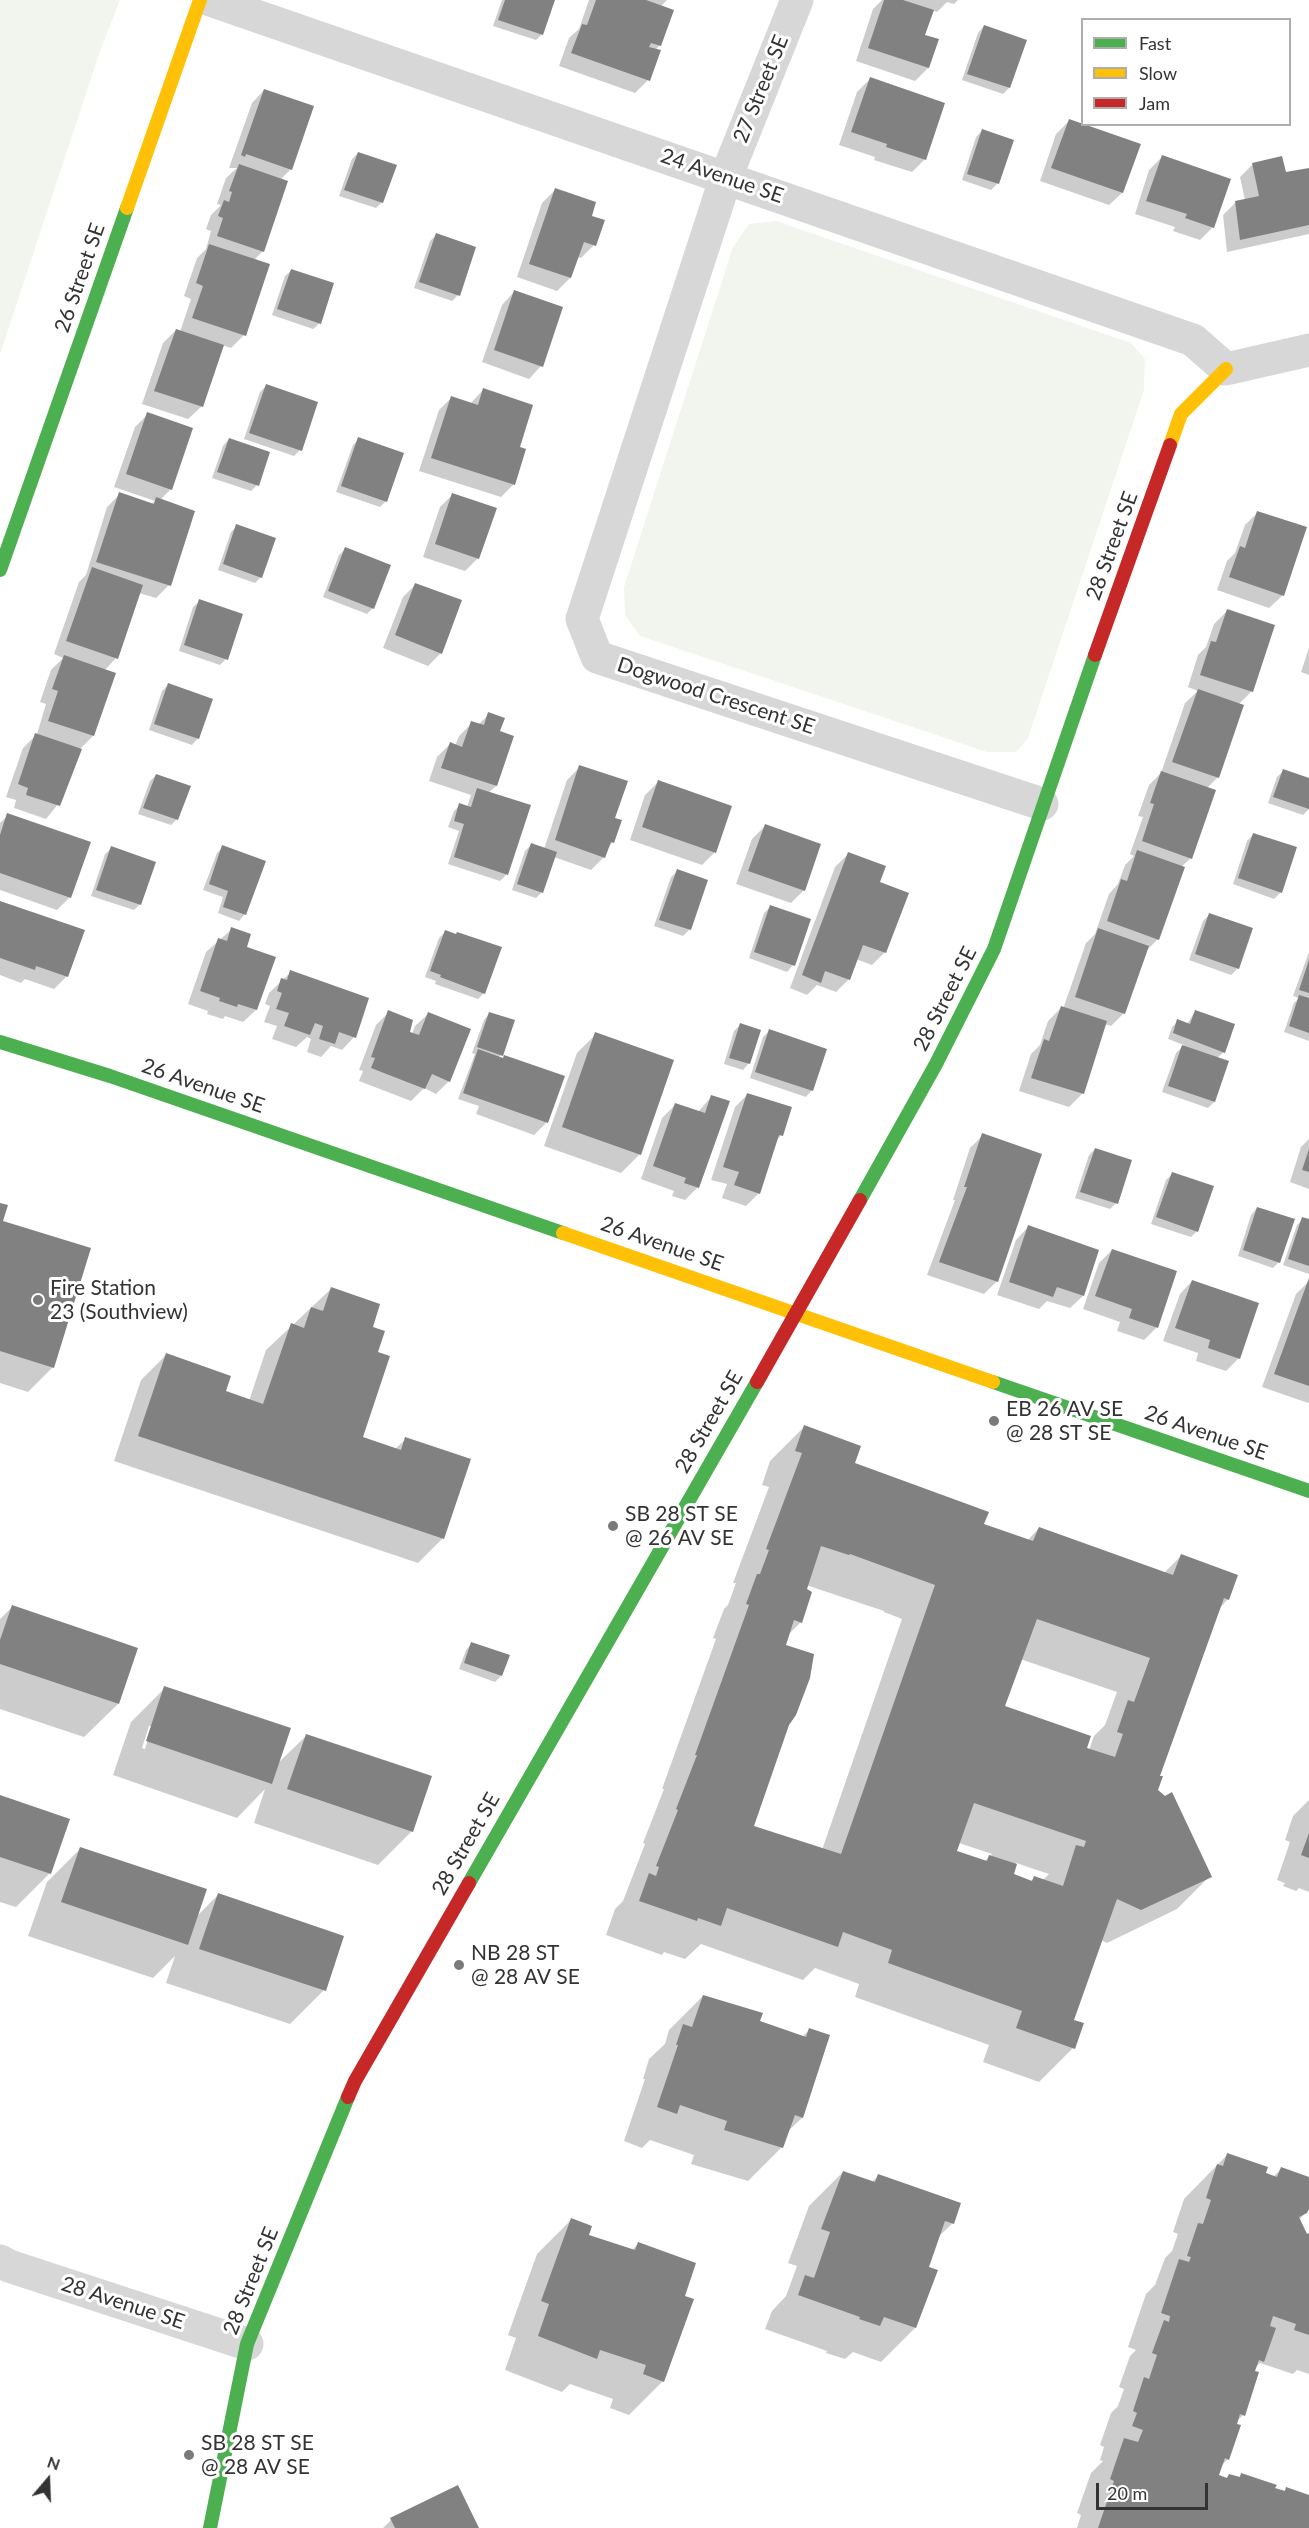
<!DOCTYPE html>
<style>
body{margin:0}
#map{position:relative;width:1309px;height:2528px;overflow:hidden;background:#fff;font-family:Lato,sans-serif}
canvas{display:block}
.legend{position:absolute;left:1081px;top:18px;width:210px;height:108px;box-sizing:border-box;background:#fff;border:2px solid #adadad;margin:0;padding:8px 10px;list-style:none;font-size:18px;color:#333}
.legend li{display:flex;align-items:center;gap:12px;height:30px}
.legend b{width:30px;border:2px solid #adadad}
.north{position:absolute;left:18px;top:2450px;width:60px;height:60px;-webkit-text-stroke:4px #fff;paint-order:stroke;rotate:19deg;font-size:16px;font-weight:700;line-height:24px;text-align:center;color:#333}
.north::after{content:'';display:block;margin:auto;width:21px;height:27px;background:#333;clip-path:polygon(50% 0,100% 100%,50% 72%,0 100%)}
.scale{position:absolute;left:1096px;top:2483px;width:112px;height:27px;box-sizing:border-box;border:3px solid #333;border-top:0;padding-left:8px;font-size:18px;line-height:21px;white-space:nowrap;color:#333;-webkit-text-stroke:4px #fff;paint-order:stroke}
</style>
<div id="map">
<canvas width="1309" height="2528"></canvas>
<ul class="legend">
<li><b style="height:8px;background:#4caf50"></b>Fast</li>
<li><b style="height:8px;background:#ffc107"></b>Slow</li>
<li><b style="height:8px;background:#c62828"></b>Jam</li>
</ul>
<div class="north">N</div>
<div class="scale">20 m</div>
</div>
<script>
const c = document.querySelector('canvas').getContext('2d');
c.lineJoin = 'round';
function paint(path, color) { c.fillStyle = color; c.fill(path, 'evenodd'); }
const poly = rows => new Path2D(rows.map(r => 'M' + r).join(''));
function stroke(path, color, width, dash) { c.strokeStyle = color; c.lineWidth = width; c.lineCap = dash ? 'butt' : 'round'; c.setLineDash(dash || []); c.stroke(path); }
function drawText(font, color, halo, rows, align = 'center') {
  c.font = font + ' Lato,sans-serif'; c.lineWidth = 6; c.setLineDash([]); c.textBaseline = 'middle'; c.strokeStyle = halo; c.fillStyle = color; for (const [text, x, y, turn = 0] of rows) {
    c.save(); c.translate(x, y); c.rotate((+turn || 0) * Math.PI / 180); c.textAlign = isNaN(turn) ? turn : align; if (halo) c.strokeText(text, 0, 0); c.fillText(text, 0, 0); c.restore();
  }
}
paint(poly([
 [0,0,120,0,100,51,0,354],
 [776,221,1131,343,1145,359,1144,390,1028,738,1016,752,987,752,640,636,625,615,624,587,733,247,749,224]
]), '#f1f5ed');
paint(poly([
 [502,0,553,0,542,34,536,40,493,26],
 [589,0,667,0,660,7,660,45,655,50,648,80,635,93,559,66,569,38,579,29],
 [882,0,958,0,954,4,947,2,937,12,932,10,924,36,937,40,928,68,915,81,856,61,873,9],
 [984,26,1009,88,1003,94,962,80,978,33],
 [870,79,925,159,912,172,874,160,875,157,839,145,857,92],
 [264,90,291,169,280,180,286,182,262,252,254,260,244,335,231,348,222,345,201,407,188,419,142,404,163,343,176,330,180,332,191,299,184,296,197,258,206,249,211,231,206,229,211,215,221,205,217,204,226,178,237,168,229,168,252,103],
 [1069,121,1122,193,1109,205,1040,181,1056,134],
 [982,131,1012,141,997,184,991,190,962,180,976,137],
 [358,153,382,202,376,208,339,196,352,159],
 [1162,157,1213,227,1200,240,1173,231,1175,227,1135,214,1149,170],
 [1253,164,1285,174,1309,169,1309,234,1227,252,1223,215,1236,202,1245,200,1240,177],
 [555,190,590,216,594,245,581,258,577,257,570,278,557,291,517,277,542,203],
 [436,235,458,295,452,301,414,288,430,241],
 [292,270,320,323,313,329,272,315,285,276],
 [514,292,541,366,529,379,482,362,502,305],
 [266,386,300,450,294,456,244,439,260,392],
 [483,390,514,484,501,497,419,471,439,410,452,397,470,404],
 [148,414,171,489,160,500,169,585,156,598,139,593,116,658,104,671,93,736,79,750,63,798,46,819,14,808,16,800,6,797,23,748,37,734,46,704,40,702,51,670,63,658,54,654,79,582,86,575,107,507,120,494,151,504,155,501,114,487,135,427],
 [229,439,257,485,251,491,212,478,223,446],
 [359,439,386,501,380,507,336,492,353,445],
 [453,494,478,558,465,571,423,557,440,507],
 [1258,512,1306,528,1282,596,1269,608,1217,590,1227,561,1235,553,1245,525],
 [237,526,261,577,255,583,218,570,231,532],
 [345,549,373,608,367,614,323,597,339,555],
 [416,584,441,653,428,666,383,648,403,597],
 [200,601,226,659,220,665,179,651,193,607],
 [1227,611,1252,691,1239,704,1218,777,1207,788,1191,858,1181,867,1158,939,1145,952,1124,1013,1111,1026,1105,1024,1082,1094,1069,1107,1019,1091,1031,1054,1040,1045,1048,1021,1061,1008,1063,1009,1086,943,1095,934,1109,894,1118,884,1125,865,1134,856,1130,854,1143,817,1138,816,1149,785,1161,773,1185,703,1198,691,1188,687,1198,655,1206,647,1214,624],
 [1309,648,1309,675,1301,672],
 [168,685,198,738,192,745,149,730,162,691],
 [489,714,499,732,512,737,496,786,488,793,529,806,506,875,500,881,448,864,459,831,448,827,454,811,460,805,467,807,471,795,429,781,437,757,450,744,455,746,459,736,472,723,478,725],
 [580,767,613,819,613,842,607,848,604,857,591,870,554,857,542,892,536,898,512,890,525,851,531,845,544,849,567,780],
 [1283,771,1309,780,1309,809,1303,815,1268,803,1277,777],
 [156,775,177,819,171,825,138,814,150,781],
 [658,782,715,852,702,865,630,840,645,795],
 [8,815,70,897,57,910,0,890,0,823],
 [765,826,804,890,791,903,736,884,752,839],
 [1253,835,1295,848,1280,893,1274,899,1233,884,1247,841],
 [223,847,245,914,239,921,218,913,223,897,203,890,217,853],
 [112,848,140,904,134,910,91,896,105,854],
 [848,854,878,883,885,952,872,965,856,959,849,979,836,992,817,985,807,995,790,988,835,867],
 [678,871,706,881,689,930,683,936,654,926,671,877],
 [0,902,67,976,54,989,25,979,21,983,0,975],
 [770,907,793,965,787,972,749,958,764,913],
 [1209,915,1238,968,1231,975,1189,960,1203,921],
 [232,929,245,948,256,1010,243,1022,225,1016,223,1019,207,1014,208,1011,188,1004,206,952],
 [445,932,455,935,484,993,478,999,435,984,436,981,425,977,439,938],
 [1309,952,1309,1041,1284,1032,1294,1003,1299,998,1293,996],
 [291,972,354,1037,342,1050,331,1046,321,1057,307,1052,311,1039,307,1037,296,1047,272,1039,277,1026,264,1022,270,1006,265,1004,269,993],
 [389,1012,408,1032,412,1034,415,1026,428,1014,449,1081,436,1094,424,1088,411,1101,359,1081,363,1071,359,1070,376,1025],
 [1195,1012,1224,1052,1217,1058,1214,1102,1208,1108,1162,1092,1176,1053,1184,1045,1168,1039,1172,1027,1178,1021,1187,1024],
 [490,1013,501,1055,498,1058,547,1122,534,1135,476,1114,479,1106,458,1099,475,1054,472,1053,484,1020],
 [740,1025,749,1063,743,1070,724,1064,734,1031],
 [769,1031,812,1090,806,1097,750,1078,763,1037],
 [596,1034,640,1154,621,1173,544,1146,577,1053],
 [748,1094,781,1135,776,1141,759,1193,746,1206,722,1198,727,1184,711,1180,735,1107],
 [712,1096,698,1187,685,1200,672,1196,674,1191,641,1179,662,1118,675,1105,698,1112],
 [983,1135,997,1281,984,1294,927,1275,955,1200,953,1200,970,1148],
 [1309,1139,1309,1189,1290,1182,1301,1147],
 [1095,1149,1116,1203,1110,1209,1075,1198,1089,1155],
 [1172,1174,1197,1231,1191,1237,1151,1224,1166,1180],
 [0,1204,1,1222,53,1367,28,1392,0,1383],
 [1257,1208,1279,1262,1273,1268,1238,1256,1251,1215],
 [1303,1219,1309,1221,1309,1274,1283,1265,1297,1225],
 [1028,1227,1098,1251,1083,1296,1070,1308,1047,1301,1039,1309,997,1295,1016,1240],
 [1112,1250,1157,1327,1144,1340,1117,1331,1120,1322,1083,1309,1099,1263],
 [1192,1281,1239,1358,1226,1371,1196,1361,1198,1353,1163,1341,1180,1294],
 [1309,1281,1309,1402,1308,1403,1262,1387,1296,1294],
 [331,1289,371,1328,376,1353,361,1438,395,1449,406,1439,443,1538,418,1563,114,1461,141,1380,166,1355,224,1392,249,1401,266,1350],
 [804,1427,853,1464,982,1525,1027,1541,1039,1528,1164,1573,1181,1556,1228,1599,1219,1609,1158,1777,1156,1791,1165,1798,1172,1794,1211,1875,1177,1909,1107,1943,1101,1940,1072,2021,1082,2024,1073,2048,1039,2082,983,2062,989,2045,855,1997,859,1984,815,1968,803,1980,701,1944,685,1959,664,1952,662,1955,606,1935,615,1909,623,1901,645,1844,643,1843,664,1789,662,1789,716,1639,713,1638,724,1609,728,1605,736,1583,733,1583,769,1487,762,1485,770,1461],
 [806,1585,884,1611,884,1612,902,1619,822,1850,752,1827,788,1725,784,1646,788,1635,801,1622],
 [1020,1659,1117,1692,1105,1725,1094,1736,1089,1750,1003,1707],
 [959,1843,992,1854,984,1862,956,1852],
 [1016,1863,1049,1874,1043,1880,1035,1877,1030,1882,1012,1875],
 [12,1607,118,1704,84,1737,0,1709,0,1619],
 [472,1643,501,1676,495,1682,459,1669,466,1650],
 [165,1688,277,1764,306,1736,412,1831,378,1865,254,1823,265,1789,237,1818,113,1775,131,1722],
 [149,1726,152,1726,145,1749,142,1748],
 [0,1797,50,1873,16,1907,0,1902],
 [1309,1800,1309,1892,1299,1888,1296,1891,1283,1886,1285,1883,1277,1880,1290,1842,1285,1840,1293,1816],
 [80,1849,196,1917,218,1895,342,1937,324,1990,290,2024,166,1983,175,1956,153,1978,28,1936,47,1882],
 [703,1996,758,2022,802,2037,809,2030,828,2036,802,2118,787,2132,782,2147,748,2181,691,2164,694,2155,650,2140,642,2148,624,2141,645,2079,643,2079,649,2059,665,2044,669,2030],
 [1228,2154,1273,2177,1281,2169,1309,2178,1309,2209,1299,2220,1306,2236,1309,2234,1309,2374,1297,2370,1293,2374,1260,2363,1252,2371,1243,2415,1236,2422,1228,2459,1221,2466,1217,2476,1226,2479,1229,2475,1238,2478,1242,2474,1283,2492,1287,2489,1309,2497,1309,2528,1077,2528,1081,2515,1077,2513,1091,2473,1103,2461,1100,2460,1104,2447,1100,2445,1111,2413,1118,2406,1124,2389,1119,2387,1130,2356,1136,2350,1128,2347,1146,2294,1155,2285,1165,2258,1172,2251,1178,2234,1173,2232,1184,2199],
 [843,2172,872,2182,879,2175,953,2223,937,2238,927,2268,936,2271,915,2328,881,2362,853,2352,845,2359,826,2353,827,2351,765,2329,772,2311,786,2296,797,2266,788,2263,809,2206],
 [571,2220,587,2235,631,2251,639,2243,683,2297,663,2381,629,2415,610,2408,613,2399,570,2384,562,2392,505,2370,516,2338,508,2335,537,2254],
 [458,2487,477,2528,383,2528,391,2520]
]), '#0003');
paint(poly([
 [505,0,555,0,543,35,498,20],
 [596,0,646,0,674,10,661,46,651,43,649,47,661,50,650,81,571,53,582,24,587,25],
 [884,0,903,0,934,10,925,35,939,39,929,68,868,48],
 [984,25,1027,40,1010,88,967,74],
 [870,77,945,103,926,160,886,147,887,144,851,132],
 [264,89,314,106,292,170,246,154,245,157,241,155],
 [1069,119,1141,144,1123,193,1051,168],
 [982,129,1014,140,999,184,967,174],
 [358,152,397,165,383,203,344,190],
 [1162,155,1231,179,1214,228,1185,218,1187,214,1146,201],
 [1282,156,1286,172,1309,168,1309,225,1240,240,1235,201,1259,196,1252,163],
 [239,164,288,181,264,252,217,236,223,218,218,216,224,200,229,202,232,192,229,191],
 [555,188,596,202,592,216,605,220,596,246,584,242,571,278,529,264],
 [436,233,476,247,460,296,419,282],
 [209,244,270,264,246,336,192,318,203,286,196,283],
 [291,269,334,283,321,324,277,309],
 [514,290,563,307,543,367,494,350],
 [176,329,224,345,203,407,154,391],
 [266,384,318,402,302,451,249,433],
 [483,388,533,405,520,447,526,449,515,485,431,458,451,396,478,405],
 [147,412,193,428,172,490,126,474],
 [358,437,404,453,387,502,341,486],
 [229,438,270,452,259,486,217,472],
 [119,492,154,504,156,497,195,511,171,586,96,562],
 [452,493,497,508,479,559,435,544],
 [1257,511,1307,527,1284,596,1229,577,1240,546,1245,548],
 [236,524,276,538,262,578,223,564],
 [345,547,391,565,374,609,328,591],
 [92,567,143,585,118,659,66,641],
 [415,583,462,600,442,654,395,635],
 [199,599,243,614,228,660,184,645],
 [1227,609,1275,625,1253,692,1200,675,1211,641,1216,642],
 [64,655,116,673,94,736,48,721,58,691,52,689],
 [168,683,213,699,199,739,154,724],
 [1198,689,1244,705,1219,778,1172,762],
 [488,712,505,718,500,731,514,736,497,786,441,768,450,742,462,747,471,721,484,725],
 [35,733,82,749,60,806,26,795,28,788,18,784],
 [579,765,628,781,615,818,622,820,614,843,611,842,605,858,555,840],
 [1283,769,1309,778,1309,809,1273,797],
 [1161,771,1216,790,1192,859,1142,841,1154,804,1150,803],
 [156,774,191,786,178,820,143,808],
 [658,780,732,806,716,853,642,827],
 [477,788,531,805,508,875,454,857,464,824,454,821,459,803,471,807],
 [7,813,91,842,71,898,0,873,0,835],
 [765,824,821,844,805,891,748,871],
 [1253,833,1297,847,1282,893,1238,878],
 [531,843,557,852,543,893,517,884],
 [222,845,266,861,246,915,223,907,228,891,209,884],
 [111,846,156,862,141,905,96,890],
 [1137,850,1185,867,1159,940,1107,921,1121,879,1127,881],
 [848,852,886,866,880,882,909,893,886,953,863,945,850,980,825,971,821,983,802,975],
 [677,869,708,880,691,930,659,920],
 [0,901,85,930,68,977,36,966,35,970,0,958],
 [770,905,811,919,795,966,754,952],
 [1209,913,1253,928,1239,969,1195,954],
 [231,927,251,934,247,947,276,957,257,1010,238,1004,237,1007,219,1001,220,998,200,991,218,938,227,941],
 [1098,928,1149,946,1125,1014,1075,997],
 [445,930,456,934,457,932,502,947,485,994,440,977,441,975,430,971],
 [1309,960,1309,993,1299,990],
 [290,970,369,998,356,1038,339,1032,335,1044,319,1039,323,1026,315,1023,310,1035,284,1026,289,1013,276,1009,282,993,277,991,281,978,287,980],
 [1299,995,1309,998,1309,1033,1289,1026],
 [1061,1006,1107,1021,1084,1094,1031,1078,1044,1039,1049,1041],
 [388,1010,413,1020,410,1032,419,1035,428,1012,471,1029,450,1082,432,1074,425,1089,371,1068,375,1058,371,1057],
 [1195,1010,1235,1024,1225,1053,1173,1033,1177,1019,1190,1024],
 [489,1012,515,1020,503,1056,477,1047],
 [740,1023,761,1030,750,1064,729,1058],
 [769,1029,827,1049,813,1091,755,1072],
 [595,1032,674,1060,641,1155,562,1127],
 [1182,1045,1229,1061,1215,1102,1168,1086],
 [478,1049,503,1058,504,1055,565,1076,548,1123,463,1093],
 [747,1093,792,1107,783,1136,779,1135,760,1194,734,1185,739,1172,723,1167],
 [711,1095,730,1101,699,1188,684,1183,686,1178,653,1166,675,1103,705,1113],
 [982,1133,1042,1154,998,1282,939,1262,967,1187,964,1187],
 [1095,1148,1132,1160,1118,1204,1080,1192],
 [1309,1149,1309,1172,1302,1170],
 [1172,1172,1214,1186,1198,1232,1156,1217],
 [0,1203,8,1205,3,1221,91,1248,54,1368,0,1351],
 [1257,1207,1295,1219,1280,1263,1243,1250],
 [1302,1217,1309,1219,1309,1266,1288,1259],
 [1028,1225,1099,1250,1084,1296,1057,1287,1053,1297,1009,1282],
 [1112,1249,1177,1271,1158,1328,1129,1318,1132,1309,1095,1296],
 [1309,1278,1309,1386,1274,1374],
 [1192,1280,1259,1303,1240,1359,1208,1348,1210,1340,1175,1328],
 [331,1287,380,1304,373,1327,385,1331,378,1352,390,1356,363,1437,401,1450,405,1437,471,1459,444,1539,138,1436,166,1353,231,1376,226,1391,263,1404,291,1323,304,1328,311,1307,323,1311],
 [804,1425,861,1446,855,1463,989,1512,984,1524,1033,1541,1039,1527,1173,1575,1181,1554,1238,1575,1229,1600,1224,1598,1160,1776,1163,1776,1158,1790,1165,1796,1172,1792,1212,1877,1141,1910,1117,1899,1074,2020,1084,2023,1075,2049,1016,2028,1022,2011,888,1963,892,1950,843,1932,838,1947,727,1908,721,1926,698,1918,697,1921,639,1901,649,1873,656,1876,659,1867,656,1866,678,1810,676,1809,697,1755,695,1755,749,1605,746,1604,757,1574,760,1574,769,1550,766,1549,802,1453,795,1451],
 [821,1546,849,1555,850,1554,935,1585,841,1854,754,1826,789,1725,796,1715,810,1678,814,1654,786,1645,794,1620,802,1623,812,1592,807,1589],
 [1037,1619,1150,1658,1134,1702,1128,1700,1117,1732,1123,1734,1115,1757,1087,1748,1091,1736,1005,1706],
 [974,1803,1086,1841,1084,1847,1076,1845,1063,1886,1034,1876,1032,1881,1014,1874,1017,1864,989,1855,987,1861,957,1851],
 [12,1605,138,1648,119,1704,0,1664,0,1640],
 [471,1642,510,1655,502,1676,464,1663],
 [164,1686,291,1728,272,1784,146,1741],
 [306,1734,432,1776,413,1832,287,1789],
 [0,1795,70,1819,51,1874,0,1857],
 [1309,1833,1309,1858,1301,1855],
 [80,1847,207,1889,188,1945,61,1902],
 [218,1893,344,1936,326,1991,199,1949],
 [703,1995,763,2013,760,2021,806,2037,809,2028,830,2035,803,2118,795,2115,783,2148,724,2130,727,2121,680,2105,677,2114,657,2107,678,2045,676,2045,683,2024,692,2027],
 [1227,2153,1268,2167,1266,2173,1277,2177,1281,2167,1309,2177,1309,2209,1307,2213,1299,2217,1307,2234,1309,2233,1309,2335,1294,2330,1296,2324,1273,2316,1270,2326,1276,2328,1264,2362,1259,2360,1255,2371,1259,2372,1245,2416,1240,2414,1237,2424,1241,2425,1229,2460,1225,2458,1219,2475,1227,2478,1229,2474,1240,2477,1241,2473,1277,2485,1275,2488,1285,2491,1286,2487,1309,2495,1309,2528,1098,2528,1114,2481,1110,2479,1124,2438,1138,2442,1143,2430,1132,2426,1137,2413,1133,2411,1144,2377,1149,2379,1157,2355,1152,2353,1164,2320,1169,2322,1170,2316,1161,2313,1179,2259,1189,2262,1191,2257,1187,2256,1198,2223,1203,2224,1211,2200,1206,2198,1217,2164,1223,2166],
 [843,2171,875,2182,878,2174,961,2203,954,2224,945,2221,929,2267,938,2270,916,2328,884,2317,880,2326,859,2319,860,2317,798,2295,805,2275,814,2278,830,2232,821,2229],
 [571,2218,592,2226,589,2235,635,2250,638,2242,696,2263,685,2296,694,2299,664,2382,643,2374,646,2365,600,2350,597,2359,538,2336,549,2304,541,2301],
 [458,2485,479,2528,395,2528,390,2518]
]), '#818181');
stroke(poly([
 [210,0,1193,340,1226,369,1309,350],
 [797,0,726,177,582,619,597,657,1042,804],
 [0,2261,9,2266,247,2344]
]), '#d7d7d7', 33);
stroke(poly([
 [0,570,127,208],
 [0,1042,110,1076,563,1233],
 [860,1200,936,1064,994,949,1095,655],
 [993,1382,1309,1491],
 [469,1883,757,1382],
 [210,2528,247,2344,348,2097]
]), '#4caf50', 14);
stroke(poly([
 [127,208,200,0],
 [1170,445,1181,414,1226,369],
 [563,1233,993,1382]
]), '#ffc107', 14);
stroke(poly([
 [1095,655,1170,445],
 [757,1382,860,1200],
 [348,2097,355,2081,469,1883]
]), '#c62828', 14);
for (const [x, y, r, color] of [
 [38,1300,6,"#7a7a7a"],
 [994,1421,6,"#7a7a7a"],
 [613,1526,6,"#7a7a7a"],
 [459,1965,6,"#7a7a7a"],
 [189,2455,6,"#7a7a7a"]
]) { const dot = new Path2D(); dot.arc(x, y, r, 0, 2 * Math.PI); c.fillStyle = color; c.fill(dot); stroke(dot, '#fff', 2); }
drawText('21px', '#333', '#fff', [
 ["27 Street SE",761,89,-68],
 ["24 Avenue SE",722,176,19],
 ["26 Street SE",80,278,-71],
 ["28 Street SE",1112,546,-70],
 ["Dogwood Crescent SE",716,696,18],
 ["28 Street SE",945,999,-63],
 ["26 Avenue SE",203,1086,19],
 ["26 Avenue SE",662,1244,19],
 ["28 Street SE",709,1422,-60],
 ["26 Avenue SE",1206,1433,19],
 ["28 Street SE",466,1844,-60],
 ["28 Street SE",251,2281,-68],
 ["28 Avenue SE",123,2303,18]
]);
drawText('21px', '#333', '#fff', [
 ["Fire Station",50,1288],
 ["23 (Southview)",50,1312],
 ["EB 26 AV SE",1006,1409],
 ["@ 28 ST SE",1006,1433],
 ["SB 28 ST SE",625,1514],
 ["@ 26 AV SE",625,1538],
 ["NB 28 ST",471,1953],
 ["@ 28 AV SE",471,1977],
 ["SB 28 ST SE",201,2443],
 ["@ 28 AV SE",201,2467]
], 'left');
</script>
